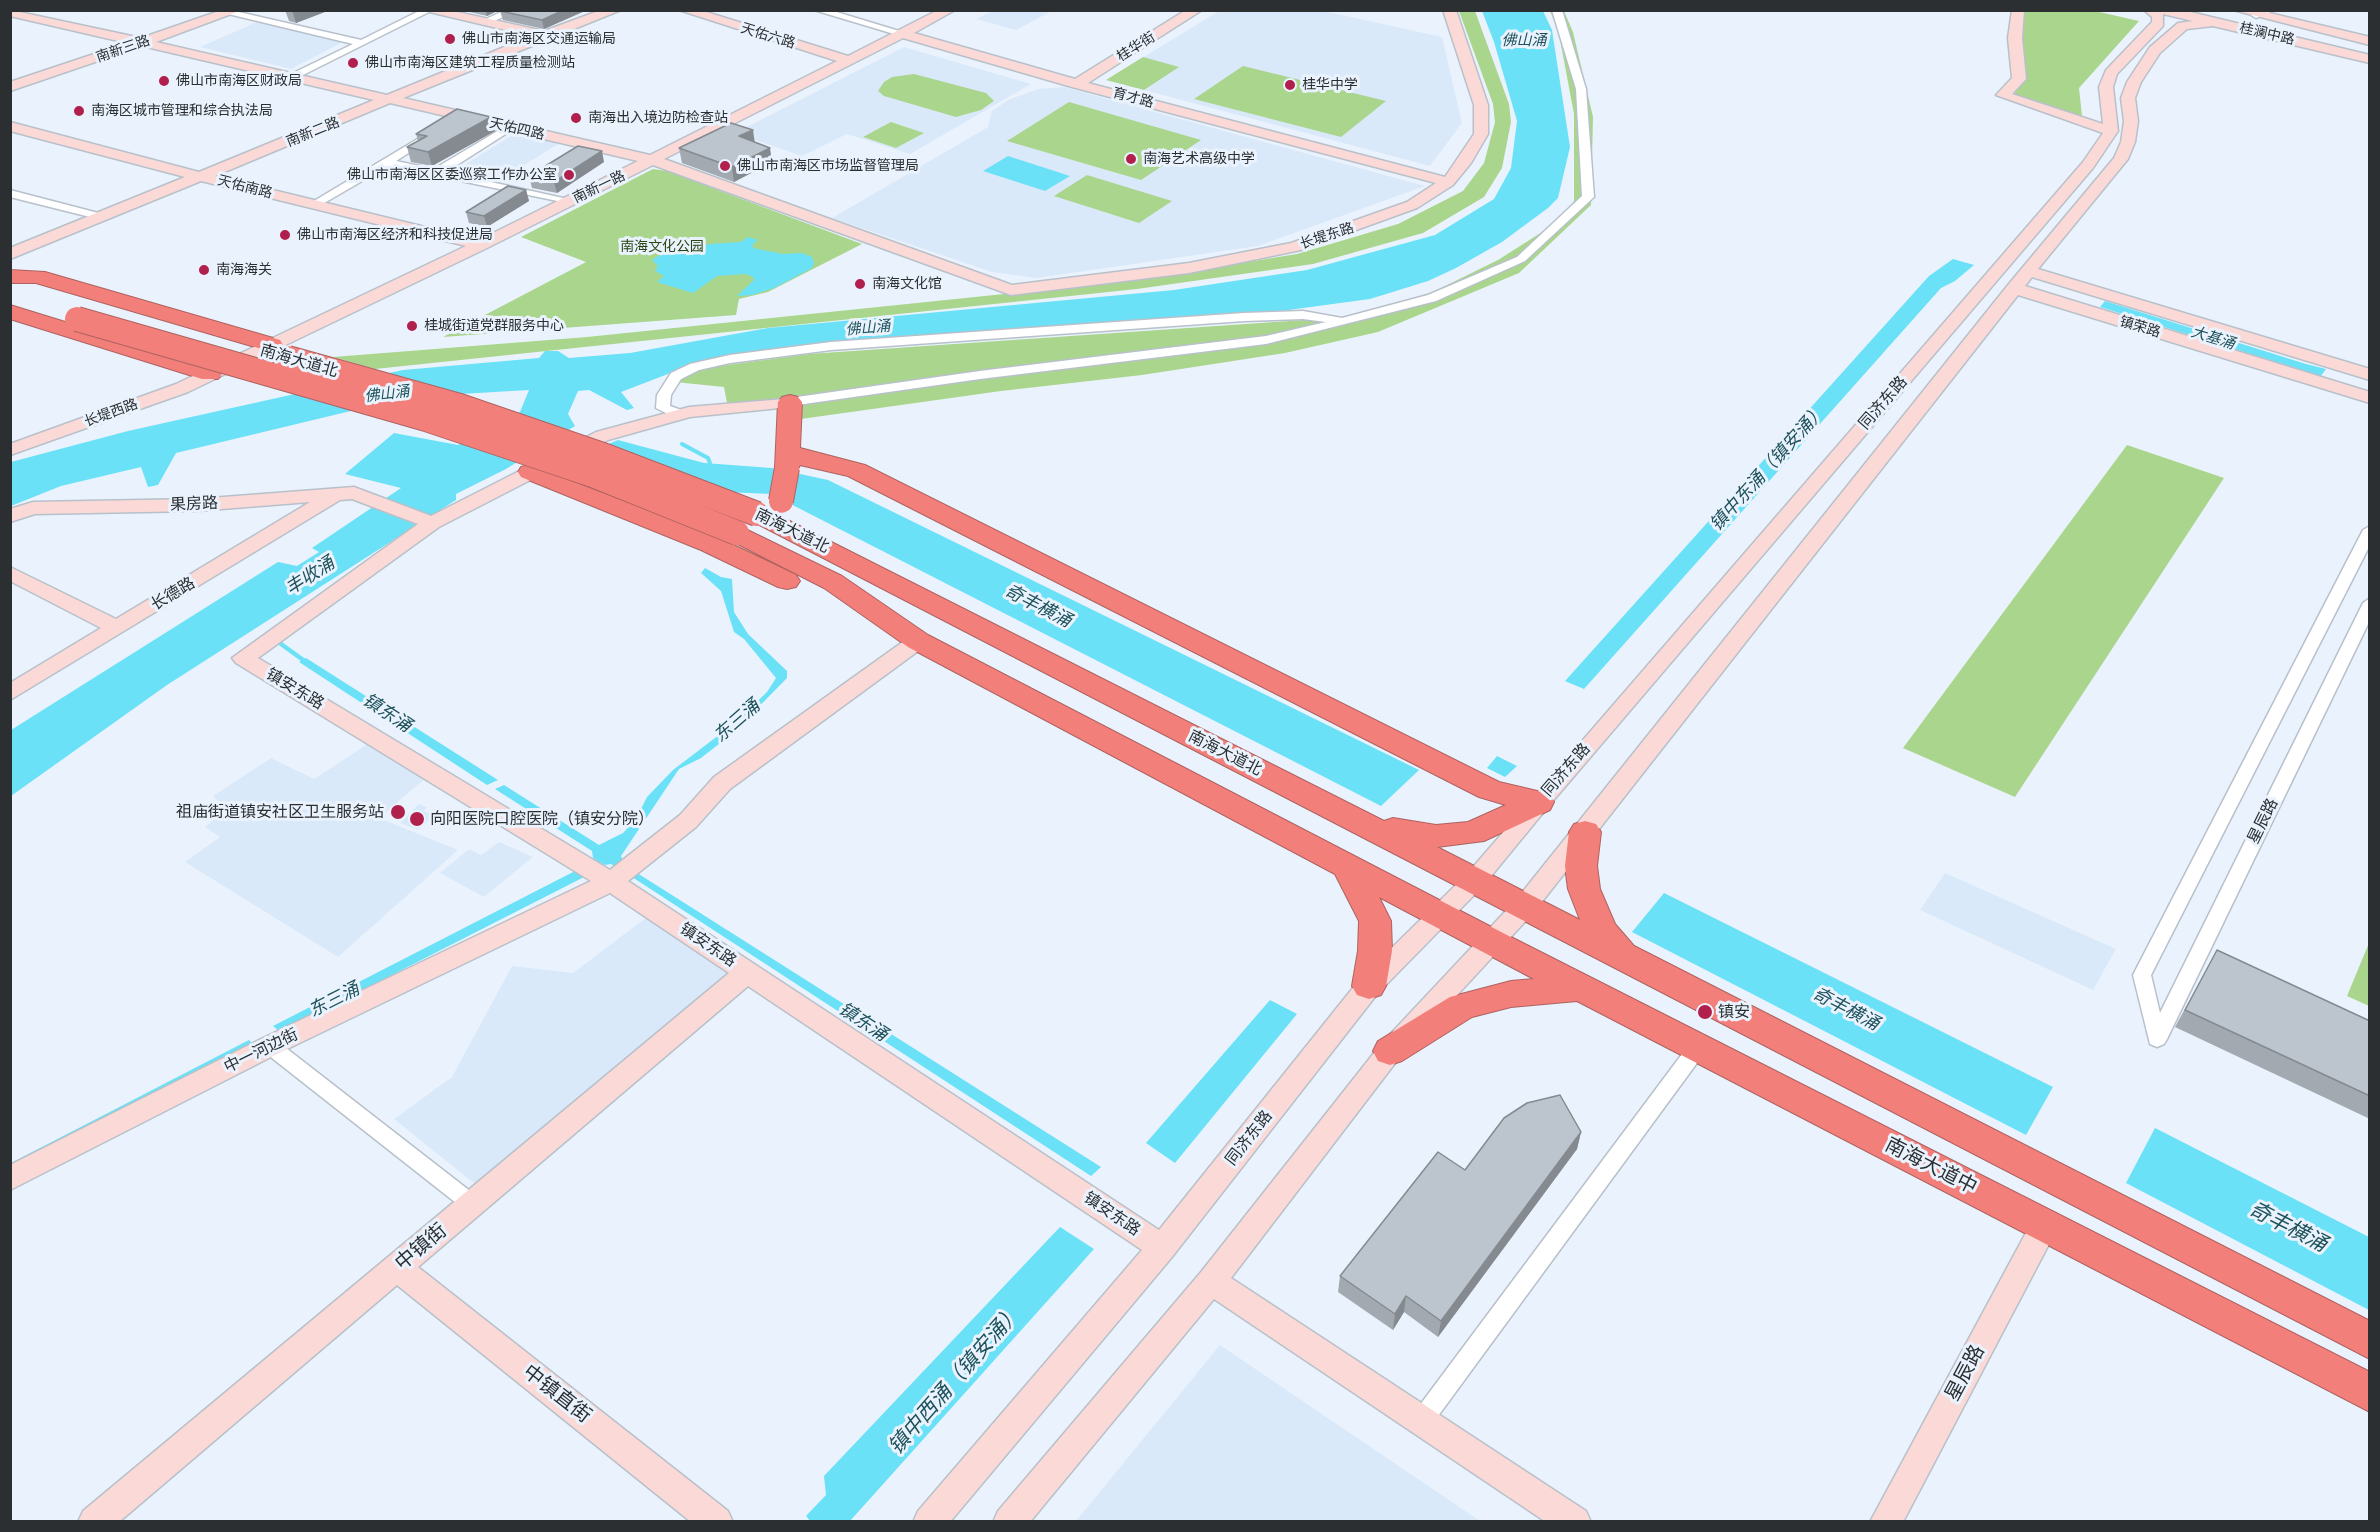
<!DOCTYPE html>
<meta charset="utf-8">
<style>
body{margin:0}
#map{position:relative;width:2380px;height:1532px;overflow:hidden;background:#eaf3fd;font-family:Raleway,sans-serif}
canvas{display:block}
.frame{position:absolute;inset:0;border:12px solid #2b2f32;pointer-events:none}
</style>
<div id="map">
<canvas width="2380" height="1532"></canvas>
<div class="frame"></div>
</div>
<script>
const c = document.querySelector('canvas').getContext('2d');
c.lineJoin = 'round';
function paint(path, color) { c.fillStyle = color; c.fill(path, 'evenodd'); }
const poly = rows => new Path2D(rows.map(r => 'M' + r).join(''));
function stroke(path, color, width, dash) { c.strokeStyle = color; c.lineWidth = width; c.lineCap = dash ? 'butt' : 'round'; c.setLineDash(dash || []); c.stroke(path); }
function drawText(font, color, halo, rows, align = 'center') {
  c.font = font + ' Raleway,"Noto Sans SC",sans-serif'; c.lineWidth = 6; c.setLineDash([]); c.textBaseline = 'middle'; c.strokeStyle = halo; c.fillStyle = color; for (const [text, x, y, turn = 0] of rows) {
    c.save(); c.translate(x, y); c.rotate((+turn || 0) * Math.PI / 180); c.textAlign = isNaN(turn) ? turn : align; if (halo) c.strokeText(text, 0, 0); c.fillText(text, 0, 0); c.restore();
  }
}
paint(poly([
 [992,11,992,10,1052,11,1016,30,976,19],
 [1219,11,1324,11,1442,37,1462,123,1430,166,1106,80],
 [257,22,343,42,291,69,200,47],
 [904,47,1031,84,910,154,847,134,802,156,735,133],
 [1064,87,1425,186,1258,246,1037,278,992,272,832,218,988,127,992,111,1008,100,1038,89],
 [516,133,560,143,495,183,451,173],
 [369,743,426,778,379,818,458,850,338,957,185,862,220,837,205,827,226,810,213,796,271,758,314,779],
 [419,804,427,807,424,811,434,815,418,830,400,823],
 [499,842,533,857,484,897,440,873,469,849,481,855],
 [1945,873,2116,949,2093,990,1920,910],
 [647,917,729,975,475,1184,394,1119,452,1077,512,966,573,973],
 [1220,1345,1480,1521,1076,1521]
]), '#dae9f9');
paint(poly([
 [1459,11,1475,11,1509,104,1511,122,1502,168,1484,197,1423,233,1313,264,1137,289,375,369,333,357,587,337,1130,281,1297,254,1398,224,1463,191,1484,163,1495,122,1493,104],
 [1550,11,1564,11,1573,32,1593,117,1591,205,1519,273,1378,332,1285,353,1142,375,1001,391,801,419,796,399,727,403,724,387,675,382,697,369,809,354,1304,320,1332,322,1433,292,1498,260,1542,232,1563,215,1574,201,1574,114,1558,29],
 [2025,11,2095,11,2139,21,2079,88,2082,116,2011,97,2026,80,2019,35],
 [1143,57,1179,67,1144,90,1106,80],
 [1243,66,1386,101,1341,137,1194,99],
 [914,74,986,93,994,101,981,110,956,117,884,96,878,91,884,82,892,77],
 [1069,102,1201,140,1141,180,1007,141],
 [891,122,924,133,896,148,863,137],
 [653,169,667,171,862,244,768,292,739,299,736,315,443,337,586,262,521,237],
 [1087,175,1172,201,1139,223,1054,196],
 [2127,445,2224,478,2015,797,1903,748],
 [2369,943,2369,1006,2347,996]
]), '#aad58d');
paint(poly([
 [1482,11,1543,11,1552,30,1570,147,1558,198,1548,208,1502,242,1456,268,1428,281,1370,299,1281,311,1066,326,702,361,621,392,634,408,627,410,589,390,578,391,568,414,575,426,506,469,456,494,456,500,167,685,11,796,11,730,278,562,297,566,319,552,312,548,401,488,345,474,394,433,458,445,520,412,529,390,409,397,176,453,158,485,148,487,141,467,61,486,11,506,11,462,128,431,403,370,539,358,545,351,558,351,569,358,630,353,768,328,1174,290,1307,270,1435,235,1494,199,1511,168,1517,121,1494,42],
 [1008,156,1070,176,1045,191,983,171],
 [748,237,758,240,753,244,753,248,783,254,802,253,812,257,814,263,812,268,797,276,774,288,752,295,737,296,754,280,753,277,746,274,717,276,693,293,657,282,664,276,655,271,658,266,652,260,663,253,710,244,741,242],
 [1953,259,1974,265,1955,281,1941,288,1584,689,1565,681,1929,276],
 [2105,301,2306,364,2326,369,2321,376,2100,307],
 [618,440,704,463,772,468,828,480,1419,770,1381,806,771,494,725,492,587,453],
 [705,568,721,577,732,579,734,612,748,634,787,671,787,678,733,733,701,758,679,769,621,856,626,867,621,871,611,864,605,865,599,862,593,858,592,851,495,789,504,785,599,845,623,833,636,819,647,797,673,770,736,722,767,692,776,678,744,639,734,632,721,591,701,573],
 [306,658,498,780,487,785,299,662],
 [1497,756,1517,766,1505,777,1487,768],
 [577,870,588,875,280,1032,273,1026],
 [634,871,1101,1167,1091,1176,629,875],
 [1664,893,2053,1087,2026,1135,1632,932],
 [1270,1000,1297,1014,1175,1163,1146,1143],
 [249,1040,255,1046,11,1173,11,1163],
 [2155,1128,2369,1237,2369,1310,2126,1183],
 [1060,1227,1094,1249,850,1521,810,1521,806,1516,826,1495,824,1476]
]), '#6ae1f7');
stroke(poly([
 [682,444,708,458,710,463,707,468]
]), '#6ae1f7', 4);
stroke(poly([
 [281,644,306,662]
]), '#6ae1f7', 4.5);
const street = poly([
 [230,10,361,40,421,10,433,10,291,81,286,78,287,76,353,44,224,13,230,10],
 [505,10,518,10,488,24,480,22,505,10],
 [814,10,830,10,909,34,904,37,814,10],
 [1552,10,1562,10,1586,89,1594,197,1525,261,1436,301,1266,344,980,379,790,406,783,402,790,398,980,371,1266,336,1326,322,1303,319,1244,321,831,350,730,363,699,370,681,379,671,395,670,406,684,411,684,417,674,417,656,408,657,395,671,373,690,364,730,355,831,342,1244,313,1303,311,1342,318,1428,295,1517,257,1582,196,1576,89,1552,10],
 [2260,10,2275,10,2256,18,2251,15,2260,10],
 [506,126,515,128,446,172,572,200,572,204,388,166,319,206,309,204,421,137,430,139,396,161,434,169,506,126],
 [10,190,106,215,108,217,102,220,10,197,10,190],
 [2370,526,2370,545,2151,975,2160,1013,2363,603,2370,598,2370,620,2167,1039,2164,1044,2157,1047,2150,1044,2133,975,2363,530,2370,526],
 [270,1038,277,1041,479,1198,482,1204,479,1210,472,1213,465,1210,263,1051,260,1046,263,1041,270,1038],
 [1698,1039,1705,1042,1708,1047,1705,1052,1430,1427,1422,1431,1414,1427,1411,1420,1414,1413,1691,1042,1698,1039]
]);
const secondary = poly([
 [10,10,141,38,222,10,242,10,156,42,387,95,531,36,421,10,448,10,544,31,601,10,621,10,403,98,650,155,837,61,679,10,700,10,848,56,938,10,955,10,914,33,1075,79,1186,10,1202,10,1088,83,1445,177,1474,134,1474,105,1443,10,1456,10,1488,105,1488,134,1471,163,1453,185,1417,208,1301,250,1189,273,1011,295,653,165,487,248,188,392,10,455,10,444,176,384,466,246,201,181,10,259,10,248,185,177,10,131,10,122,199,172,374,100,142,46,10,91,10,82,127,43,10,16,10,10],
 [903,38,1072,87,1436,183,1407,202,1291,243,1189,263,1012,285,664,159,903,38],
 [390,103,638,161,479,240,215,176,390,103],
 [2012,10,2024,10,2022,38,2026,79,2012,94,2103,124,2099,87,2106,70,2152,22,2152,17,2144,10,2182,10,2370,55,2370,63,2213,26,2187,29,2160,53,2141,82,2135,98,2138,121,2135,142,2128,159,2038,269,2370,369,2370,380,2032,277,2025,286,2370,392,2370,403,2018,295,1534,912,1399,1058,1231,1278,1586,1511,1591,1522,1546,1522,1214,1299,1030,1522,993,1522,998,1511,1201,1272,1381,1044,1516,900,2008,285,2114,158,2121,142,2124,121,2121,98,2127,82,2150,47,2178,23,2193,21,2163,14,2163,26,2117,74,2113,87,2118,131,2093,168,1547,808,1483,886,1378,993,1172,1257,950,1522,913,1522,918,1511,1142,1250,748,986,418,1267,728,1511,733,1522,691,1522,397,1285,119,1522,78,1522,83,1511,729,973,610,893,279,1053,10,1190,10,1165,261,1039,591,881,236,663,232,658,418,524,352,499,340,500,10,700,10,683,101,628,10,581,10,567,116,619,310,502,197,511,35,514,10,522,10,509,33,502,197,499,354,487,431,516,596,432,689,407,796,398,799,402,796,406,790,407,690,417,608,440,439,527,258,658,610,870,680,815,714,777,911,636,925,636,928,641,925,646,730,789,696,827,628,881,1159,1230,1360,979,1467,874,2083,162,2103,133,1996,95,2012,78,2008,38,2012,10],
 [2233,10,2257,10,2370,37,2370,45,2233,10],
 [2045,1213,2055,1216,2059,1225,1903,1522,1870,1522,2035,1216,2045,1213]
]);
const highway = poly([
 [10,270,45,272,280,340,283,345,280,350,272,352,36,283,10,283,10,270],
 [10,305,218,369,222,374,218,379,202,379,10,319,10,305],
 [790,395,798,397,802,402,800,448,865,465,1499,782,1550,794,1554,802,1550,810,1484,841,1437,847,1580,920,1568,889,1565,866,1569,832,1574,824,1585,821,1596,824,1601,832,1597,866,1600,889,1615,924,1634,946,2370,1321,2370,1359,748,519,744,514,748,509,757,506,766,509,1384,821,1393,818,1436,825,1468,822,1506,805,1479,797,848,476,800,465,796,473,787,475,778,473,775,468,778,402,782,397,790,395],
 [530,465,719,538,796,575,800,581,796,587,787,589,778,587,701,550,521,477,518,472,521,467,530,465],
 [737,525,842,576,928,635,1503,933,2370,1372,2370,1412,1577,1001,1511,1007,1472,1017,1402,1061,1390,1065,1378,1061,1373,1051,1378,1041,1450,997,1511,981,1534,979,1379,897,1391,921,1392,951,1386,986,1381,995,1369,999,1357,995,1352,986,1358,951,1359,921,1335,874,908,647,824,588,728,539,724,533,728,527,737,525]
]);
stroke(street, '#b8c1ca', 3);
stroke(secondary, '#b8c1ca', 3);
stroke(highway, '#ad6361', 2);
paint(street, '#fff');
paint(secondary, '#fbd9d7');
paint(highway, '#f37f7a');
const highwayBridge = poly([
 [77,319,426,419,593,475,737,533],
 [288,358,460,406,600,454,757,514],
 [781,501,787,468]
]);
stroke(highwayBridge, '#ad6361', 26, []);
stroke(highwayBridge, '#f37f7a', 24);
paint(poly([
 [285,10,330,10,296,23,289,21],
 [461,10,499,10,487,16],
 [501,10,587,10,544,29,503,20,500,11],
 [495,131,432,166,411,162,407,147,418,141,416,134],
 [755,142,772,162,734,182,682,163,679,148],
 [604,162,557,193,532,188,529,176],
 [526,190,529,201,487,227,469,223,466,212],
 [2217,950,2370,1021,2370,1119,2175,1027],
 [1581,1132,1577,1149,1438,1337,1404,1312,1393,1330,1338,1292,1340,1276,1465,1170]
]), '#a2a9b1');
paint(poly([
 [292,10,330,10,296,23],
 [485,10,499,10,487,16],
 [564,10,587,10,544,29,542,20],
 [491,117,495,131,432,166,428,152],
 [753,130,755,144,739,136],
 [770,148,772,162,734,182,732,167],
 [602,151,604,162,557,193,554,182],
 [526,190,529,201,487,227,484,216],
 [1581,1132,1577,1149,1438,1337,1441,1321],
 [1406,1296,1404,1312,1393,1330,1395,1314]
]), '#848a90');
const building = poly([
 [501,10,564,10,542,20,500,11,501,10],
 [457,109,491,117,428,152,407,147,427,136,416,134,457,109],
 [731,123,753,130,739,136,770,148,732,167,679,148,731,123],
 [578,146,602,151,554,182,529,176,578,146],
 [508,186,526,190,484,216,466,212,508,186],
 [2217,950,2370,1021,2370,1096,2185,1010,2217,950],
 [1560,1095,1581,1132,1441,1321,1406,1296,1395,1314,1340,1276,1438,1152,1465,1170,1504,1118,1527,1103,1560,1095]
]);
paint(building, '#bcc5ce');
stroke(building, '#848a90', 1.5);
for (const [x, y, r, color] of [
 [450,39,6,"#b1204d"],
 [353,63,6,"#b1204d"],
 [164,81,6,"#b1204d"],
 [1290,85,6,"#b1204d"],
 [79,111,6,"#b1204d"],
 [576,118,6,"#b1204d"],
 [1131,159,6,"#b1204d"],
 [725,166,6,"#b1204d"],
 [569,175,6,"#b1204d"],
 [285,235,6,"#b1204d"],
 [204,270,6,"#b1204d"],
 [860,284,6,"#b1204d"],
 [412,326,6,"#b1204d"],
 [398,812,8,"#b1204d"],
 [417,819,8,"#b1204d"],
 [1705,1012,8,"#b1204d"]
]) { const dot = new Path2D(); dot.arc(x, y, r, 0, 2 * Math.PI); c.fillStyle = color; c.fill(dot); stroke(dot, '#eaf3fd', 2); }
drawText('14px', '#2b2f32', '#eaf3fd', [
 ["桂澜中路",2267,34,13],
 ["天佑六路",768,36,17],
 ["桂华街",1136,47,-32],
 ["南新三路",123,49,-19],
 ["育才路",1133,98,15],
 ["天佑四路",517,129,13],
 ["南新二路",313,132,-22],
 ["天佑南路",245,187,14],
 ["南新一路",599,187,-26],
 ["长堤东路",1327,236,-18],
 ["镇荣路",2140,327,17],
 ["长堤西路",111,413,-20]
]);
drawText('14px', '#2b2f32', '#eaf3fd', [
 ["佛山市南海区交通运输局",462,39],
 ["佛山市南海区建筑工程质量检测站",365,63],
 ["佛山市南海区财政局",176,81],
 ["桂华中学",1302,85],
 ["南海区城市管理和综合执法局",91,111],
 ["南海出入境边防检查站",588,118],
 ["南海艺术高级中学",1143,159],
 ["佛山市南海区市场监督管理局",737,166],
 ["佛山市南海区区委巡察工作办公室",557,175,"right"],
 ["佛山市南海区经济和科技促进局",297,235],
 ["南海海关",216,270],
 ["南海文化馆",872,284],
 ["桂城街道党群服务中心",424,326]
], 'left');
drawText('14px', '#2a4612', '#eaf3fd', [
 ["南海文化公园",662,247]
]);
drawText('italic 15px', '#1e525b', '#eaf3fd', [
 ["佛山涌",1524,40],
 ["佛山涌",868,328,-5],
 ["大基涌",2213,338,17],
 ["佛山涌",387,394,-7]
]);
drawText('16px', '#2b2f32', '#eaf3fd', [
 ["南海大道北",299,361,16],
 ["同济东路",1883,403,-49],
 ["果房路",194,504,-3],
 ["南海大道北",792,531,26],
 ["长德路",173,594,-31],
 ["镇安东路",295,689,31],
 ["南海大道北",1225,753,27],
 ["同济东路",1566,770,-49],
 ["星辰路",2263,821,-64],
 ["镇安东路",708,945,34],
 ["中一河边街",261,1051,-26],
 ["同济东路",1249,1138,-52],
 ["镇安东路",1112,1214,34]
]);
drawText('16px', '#2b2f32', '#eaf3fd', [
 ["祖庙街道镇安社区卫生服务站",384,812,"right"],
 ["向阳医院口腔医院（镇安分院）",430,819],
 ["镇安",1718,1012]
], 'left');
drawText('italic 18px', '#1e525b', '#eaf3fd', [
 ["镇中东涌（镇安涌）",1768,468,-48],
 ["丰收涌",310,576,-33],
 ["奇丰横涌",1038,606,27],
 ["镇东涌",387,713,33],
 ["东三涌",737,721,-41],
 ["东三涌",334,1000,-27],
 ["奇丰横涌",1846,1009,27],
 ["镇东涌",863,1022,33]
]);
drawText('20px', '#2b2f32', '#eaf3fd', [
 ["南海大道中",1931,1166,27],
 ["中镇街",421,1247,-40],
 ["星辰路",1965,1373,-62],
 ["中镇直街",557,1394,38]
]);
drawText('italic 21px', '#1e525b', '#eaf3fd', [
 ["奇丰横涌",2288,1227,27],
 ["镇中西涌（镇安涌）",955,1380,-49]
]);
</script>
